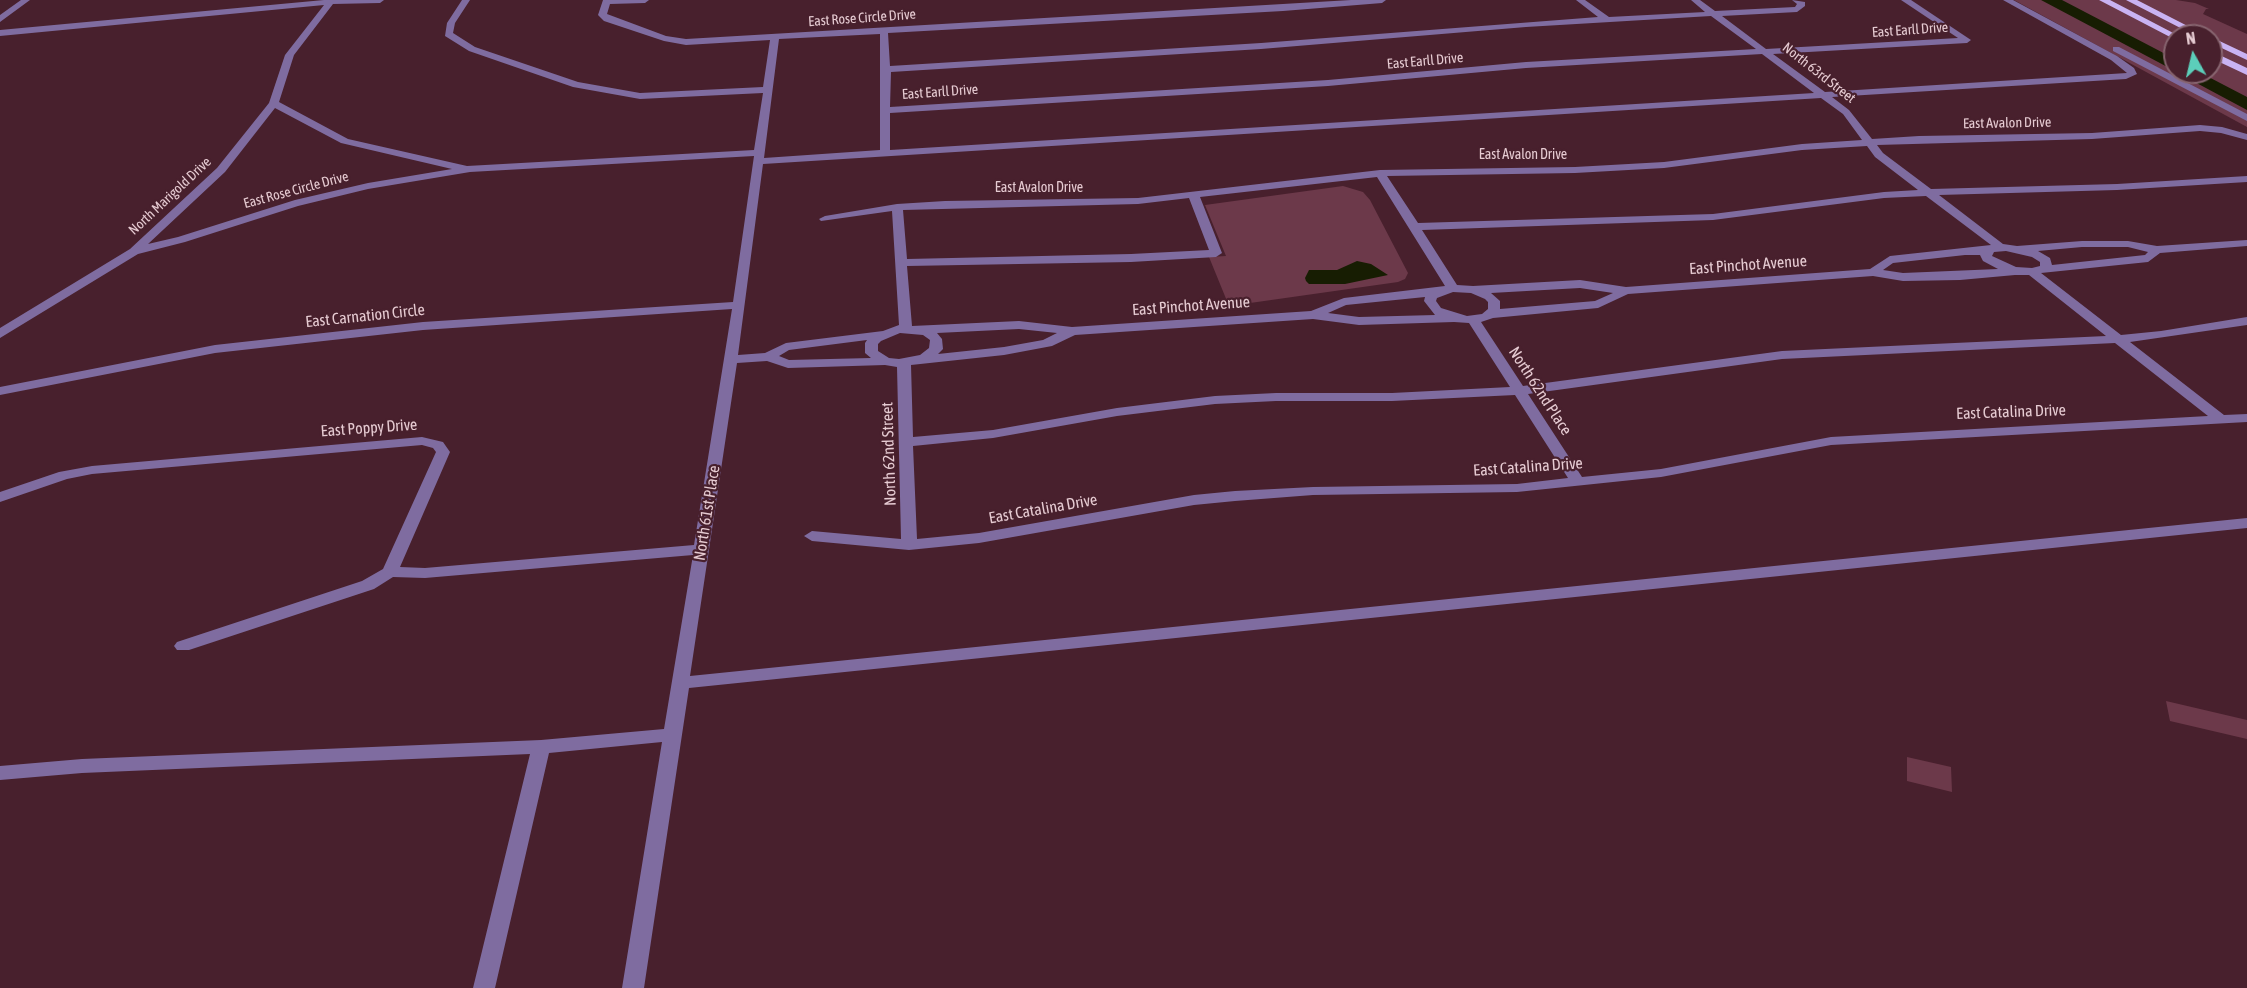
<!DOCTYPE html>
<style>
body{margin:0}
#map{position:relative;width:2247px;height:988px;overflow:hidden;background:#48202d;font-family:"Asap Condensed",sans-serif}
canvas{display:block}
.north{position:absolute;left:2163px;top:24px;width:60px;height:60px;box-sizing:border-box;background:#48202d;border:2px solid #87646f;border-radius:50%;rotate:352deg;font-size:16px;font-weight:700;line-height:24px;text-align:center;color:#e6cbd2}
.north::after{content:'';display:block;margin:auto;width:21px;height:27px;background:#5cceba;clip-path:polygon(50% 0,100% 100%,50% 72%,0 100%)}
</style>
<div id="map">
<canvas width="2247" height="988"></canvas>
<div class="north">N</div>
</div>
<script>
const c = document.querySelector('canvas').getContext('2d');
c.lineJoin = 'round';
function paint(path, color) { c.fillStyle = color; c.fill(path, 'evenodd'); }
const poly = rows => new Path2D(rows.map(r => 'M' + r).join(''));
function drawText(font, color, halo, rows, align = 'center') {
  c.font = font + ' "Asap Condensed",sans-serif'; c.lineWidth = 4.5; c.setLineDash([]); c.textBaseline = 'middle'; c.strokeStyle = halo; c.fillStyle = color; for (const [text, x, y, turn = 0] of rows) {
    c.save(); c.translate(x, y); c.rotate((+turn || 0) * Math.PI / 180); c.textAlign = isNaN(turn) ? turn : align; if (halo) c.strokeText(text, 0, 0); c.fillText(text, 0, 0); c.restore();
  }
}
paint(poly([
 [2014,0,2176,0,2195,3,2209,9,2206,9,2203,14,2247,34,2247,127],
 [2175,36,2211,36,2211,72,2175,72],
 [1343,186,1363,192,1370,200,1408,273,1405,279,1398,282,1229,306,1209,257,1226,256,1205,205],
 [2166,701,2247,720,2247,739,2170,721],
 [1907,757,1951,767,1952,792,1907,781]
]), '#6c394a');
paint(poly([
 [2041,0,2062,0,2175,59,2175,71],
 [2176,72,2199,72,2247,97,2247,110],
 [1357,261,1371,264,1388,275,1345,284,1309,284,1306,281,1305,278,1309,270,1337,270]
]), '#171d02');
paint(poly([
 [21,0,30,0,0,22,0,15,21,0],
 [324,0,384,0,380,3,333,4,294,55,279,102,348,139,467,166,754,150,763,93,640,99,573,87,469,51,445,36,447,23,462,0,470,0,455,23,453,33,475,47,578,82,640,93,763,87,770,40,686,45,664,41,604,21,598,15,603,0,649,0,645,3,610,4,607,14,666,36,686,39,1351,0,1386,0,1382,3,1283,11,888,33,890,66,1261,43,1598,17,1576,0,1585,0,1609,17,1705,12,1691,0,1700,0,1715,11,1795,7,1797,4,1792,0,1805,2,1805,6,1797,12,1722,16,1766,49,1958,38,1901,0,1911,0,1971,40,1967,43,1773,54,1825,92,2127,73,2111,60,2003,0,2013,0,2117,56,2134,68,2137,74,2126,79,1832,97,1849,110,1872,139,1919,136,2092,133,2200,125,2222,127,2247,134,2247,140,2221,133,2200,131,2092,139,1877,145,1883,153,1931,189,2117,184,2247,176,2247,182,2117,190,1939,195,2003,244,2017,246,2082,241,2128,241,2157,246,2247,240,2247,246,2160,253,2148,262,2041,273,2121,335,2161,331,2247,317,2247,325,2130,342,2224,415,2247,414,2247,422,1831,445,1661,477,1517,492,1313,495,1235,501,1194,505,979,543,909,550,812,541,804,536,812,531,901,539,897,367,885,365,788,368,767,361,737,363,690,676,2247,518,2247,528,689,688,644,988,622,988,662,742,549,753,495,988,473,988,530,754,82,773,0,780,0,766,82,759,541,740,664,729,693,555,425,578,393,577,374,589,189,650,177,650,174,646,177,642,362,581,383,569,436,452,433,448,422,445,92,474,67,479,0,502,0,492,59,472,92,466,422,437,443,442,450,452,400,567,425,568,694,545,732,309,423,330,215,353,0,395,0,387,215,345,423,322,733,302,754,156,470,172,368,189,298,206,185,242,138,254,0,338,0,328,130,249,217,168,269,103,285,55,324,5,0,36,0,30,324,0],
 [1711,16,1756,49,1526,62,1328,80,890,107,891,72,1261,49,1526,27,1711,16],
 [880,34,880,150,764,158,779,39,880,34],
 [1762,54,1814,93,890,150,890,113,1328,86,1526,68,1762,54],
 [1821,98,1843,114,1862,140,1802,144,1664,162,1575,167,1380,170,1138,198,945,201,897,204,825,216,819,219,821,221,892,211,899,325,883,331,786,343,765,353,738,355,763,164,1821,98],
 [275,108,341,143,452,169,368,183,295,200,178,237,148,244,225,172,275,108],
 [1867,146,1875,157,1918,190,1884,192,1713,214,1418,223,1387,176,1575,173,1664,168,1802,150,1867,146],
 [1377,177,1445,286,1344,298,1311,311,1072,327,1019,321,912,326,907,266,1131,262,1216,257,1222,253,1200,197,1377,177],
 [1926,196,1991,245,1890,256,1870,269,1626,287,1580,280,1473,286,1457,285,1422,230,1713,220,1884,198,1926,196],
 [1189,198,1209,250,1131,254,907,259,903,210,1138,204,1189,198],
 [2082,247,2128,247,2148,252,2145,255,2052,265,2050,258,2038,251,2082,247],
 [2006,251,2032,257,2040,262,2040,266,2032,268,2016,267,1992,256,1994,252,2006,251],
 [1965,255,1980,255,1983,261,1998,269,1903,273,1883,270,1893,263,1965,255],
 [2015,275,2029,275,2106,336,1782,351,1523,386,1481,322,1493,318,1598,308,1628,294,1873,276,1903,281,1960,280,2015,275],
 [1580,288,1613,293,1595,301,1500,309,1500,301,1491,293,1580,288],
 [1453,292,1471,293,1485,299,1488,302,1488,309,1482,314,1467,316,1441,308,1436,301,1437,298,1453,292],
 [1425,297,1424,301,1435,315,1359,317,1328,313,1346,305,1425,297],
 [1313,319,1359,325,1454,322,1469,323,1510,387,1392,393,1276,393,1215,396,1117,408,993,430,913,437,911,365,1004,355,1052,346,1075,335,1313,319],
 [1019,329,1057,333,1043,340,1004,347,938,354,943,349,942,339,937,333,1019,329],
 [900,333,923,335,930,340,929,348,920,355,899,359,889,358,878,351,878,344,881,341,900,333],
 [867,340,865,343,865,353,871,358,789,360,779,356,789,350,867,340],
 [2115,343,2208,416,1831,437,1661,469,1582,477,1528,394,1782,359,2115,343],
 [1515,395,1568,478,1517,484,1313,487,1235,491,1194,495,979,533,917,539,913,446,993,438,1117,416,1215,404,1276,401,1392,401,1515,395],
 [2113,47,2119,47,2247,114,2247,121,2113,51,2113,47]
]), '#7f6ca0');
paint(poly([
 [2099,0,2110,0,2179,36,2172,38,2099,0],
 [2126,0,2137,0,2207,36,2196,36,2126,0],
 [2211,37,2247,54,2247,60,2211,43,2211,37],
 [2211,51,2247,68,2247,75,2211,58,2211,51]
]), '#c9b3f3');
drawText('14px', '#e6cbd2', '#48202d', [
 ["East Rose Circle Drive",862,18,-4],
 ["East Earll Drive",1910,30,-4],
 ["East Earll Drive",1425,61,-5],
 ["North 63rd Street",1819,73,38],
 ["East Earll Drive",940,92,-4],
 ["East Avalon Drive",2007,123,-1],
 ["East Avalon Drive",1523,155],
 ["East Avalon Drive",1039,188],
 ["East Rose Circle Drive",296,190,-15],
 ["North Marigold Drive",170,196,-43]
]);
drawText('16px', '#e6cbd2', '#48202d', [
 ["East Pinchot Avenue",1748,265,-4],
 ["East Pinchot Avenue",1191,306,-4],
 ["East Carnation Circle",365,316,-6],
 ["North 62nd Place",1540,391,57],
 ["East Catalina Drive",2011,412,-2],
 ["East Poppy Drive",369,428,-4],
 ["North 62nd Street",889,454,-92],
 ["East Catalina Drive",1528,467,-4],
 ["East Catalina Drive",1043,509,-10],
 ["North 61st Place",707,513,-81]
]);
</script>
